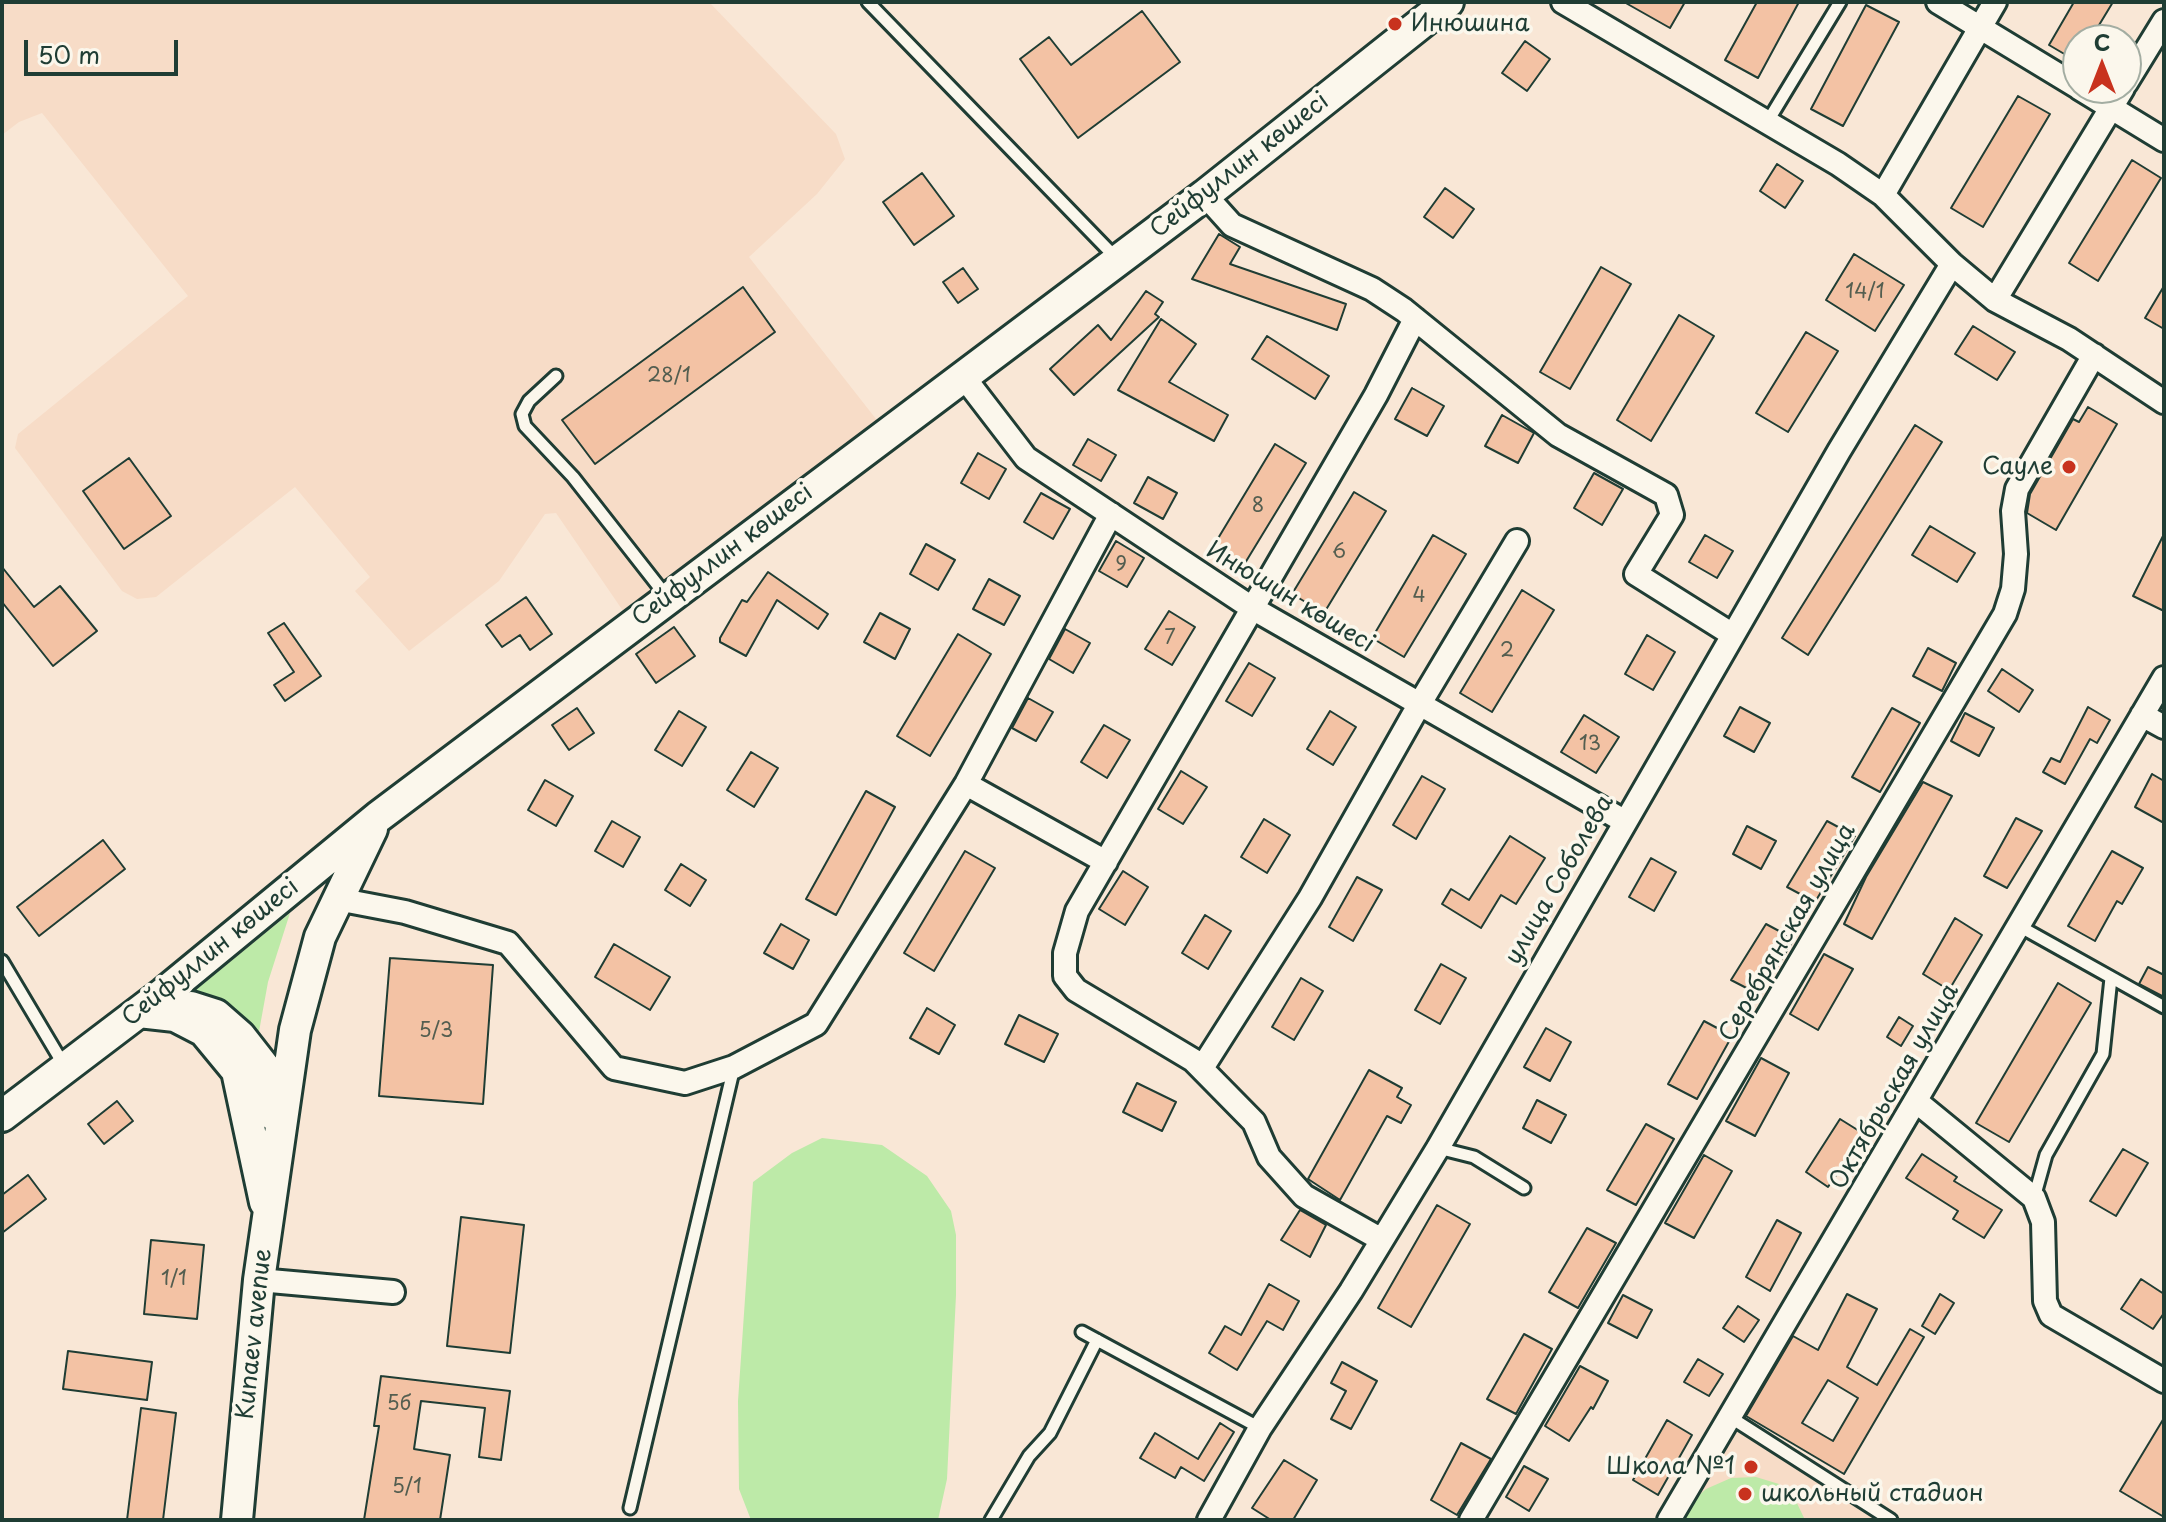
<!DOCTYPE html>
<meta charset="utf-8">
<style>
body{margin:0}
#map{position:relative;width:2166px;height:1522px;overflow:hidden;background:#f9e7d6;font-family:"Playpen Sans",sans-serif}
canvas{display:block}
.frame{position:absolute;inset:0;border:4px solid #1f3d34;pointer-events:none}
.north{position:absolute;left:2062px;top:24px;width:80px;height:80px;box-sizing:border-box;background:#fbf7ec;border:2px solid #a3ada2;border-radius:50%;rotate:0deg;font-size:22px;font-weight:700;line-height:32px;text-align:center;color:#1f3d34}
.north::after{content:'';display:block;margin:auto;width:28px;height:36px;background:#c8321e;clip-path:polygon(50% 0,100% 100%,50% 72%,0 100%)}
.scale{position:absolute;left:24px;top:40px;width:154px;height:36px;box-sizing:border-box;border:4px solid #1f3d34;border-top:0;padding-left:10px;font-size:24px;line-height:28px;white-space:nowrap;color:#1f3d34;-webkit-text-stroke:6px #fbf7ec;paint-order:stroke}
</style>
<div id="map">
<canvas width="2166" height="1522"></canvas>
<div class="frame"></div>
<div class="north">С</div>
<div class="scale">50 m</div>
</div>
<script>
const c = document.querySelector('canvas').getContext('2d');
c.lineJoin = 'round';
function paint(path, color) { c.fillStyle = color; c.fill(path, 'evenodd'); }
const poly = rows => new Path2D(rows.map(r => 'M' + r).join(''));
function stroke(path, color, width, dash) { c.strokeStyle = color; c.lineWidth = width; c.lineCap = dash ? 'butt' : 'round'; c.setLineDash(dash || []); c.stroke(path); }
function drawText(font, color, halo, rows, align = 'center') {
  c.font = font + ' "Playpen Sans",sans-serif'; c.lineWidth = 7; c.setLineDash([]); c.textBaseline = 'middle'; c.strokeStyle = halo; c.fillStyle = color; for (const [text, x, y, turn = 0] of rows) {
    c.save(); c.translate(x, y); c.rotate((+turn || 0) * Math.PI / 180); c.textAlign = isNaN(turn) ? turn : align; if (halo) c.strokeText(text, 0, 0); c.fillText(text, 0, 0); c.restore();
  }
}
paint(poly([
 [2,2,709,2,836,134,845,159,817,194,749,257,887,433,632,624,556,513,545,514,499,581,409,651,355,591,370,577,295,487,156,597,137,599,122,591,15,448,18,434,188,296,42,113,19,122,2,135],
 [1732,1428,1875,1520,1678,1520]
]), '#f7dcc7');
paint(poly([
 [290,913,268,982,258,1037,212,998,193,992],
 [822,1138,882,1145,927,1176,951,1211,956,1235,956,1295,947,1479,938,1520,751,1520,739,1489,738,1401,753,1182,792,1153],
 [1756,1477,1779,1484,1795,1499,1805,1520,1678,1520,1686,1507,1706,1489,1731,1478]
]), '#bdeaa8');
const building = poly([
 [1624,2,1685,2,1670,28,1624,2],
 [1757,2,1799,2,1758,78,1725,60,1757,2],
 [2074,2,2113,2,2090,40,2078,40,2078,62,2049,45,2074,2],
 [1866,5,1899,22,1843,126,1811,109,1866,5],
 [1142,11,1180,62,1078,138,1020,59,1049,37,1071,65,1142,11],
 [1525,41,1550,59,1527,91,1502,73,1525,41],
 [2018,96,2050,114,1983,227,1951,208,2018,96],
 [2132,160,2161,178,2098,281,2069,263,2132,160],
 [1777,164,1803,181,1785,208,1760,191,1777,164],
 [922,173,954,216,914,245,883,202,922,173],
 [1445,188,1474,209,1453,238,1424,217,1445,188],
 [1219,234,1240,247,1230,264,1346,304,1337,330,1192,279,1219,234],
 [1854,254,1904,285,1875,331,1826,300,1854,254],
 [1601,267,1631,284,1570,389,1540,372,1601,267],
 [963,268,978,289,958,303,943,282,963,268],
 [2164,286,2164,329,2145,318,2164,286],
 [743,287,775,332,595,464,562,420,743,287],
 [1146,291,1163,302,1155,314,1159,317,1074,395,1050,369,1098,325,1111,340,1146,291],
 [1679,315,1714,336,1651,441,1617,420,1679,315],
 [1161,319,1196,344,1169,382,1228,415,1214,441,1118,390,1161,319],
 [1973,326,2015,352,1997,380,1955,354,1973,326],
 [1806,332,1838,351,1788,432,1756,413,1806,332],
 [1267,336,1329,376,1315,399,1252,359,1267,336],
 [1412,388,1444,406,1427,436,1395,419,1412,388],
 [2088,407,2117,424,2056,530,2027,513,2030,494,2073,419,2079,422,2088,407],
 [1502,415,1534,433,1518,463,1485,446,1502,415],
 [1915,425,1942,442,1808,655,1782,638,1915,425],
 [1088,439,1116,455,1101,481,1073,465,1088,439],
 [1275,444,1306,463,1242,568,1211,550,1275,444],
 [978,453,1006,469,989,499,961,483,978,453],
 [129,458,171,516,124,549,83,491,129,458],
 [1594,473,1623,489,1602,525,1574,508,1594,473],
 [1148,477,1177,493,1163,519,1134,503,1148,477],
 [1354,492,1386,511,1324,613,1292,594,1354,492],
 [1041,493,1070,509,1053,539,1024,522,1041,493],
 [1930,526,1975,553,1957,582,1912,555,1930,526],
 [2164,534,2164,611,2133,596,2164,534],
 [1433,535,1466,554,1404,657,1372,638,1433,535],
 [1705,535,1733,551,1717,578,1689,562,1705,535],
 [1116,541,1144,558,1127,587,1099,571,1116,541],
 [926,544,955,560,938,590,910,574,926,544],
 [2,567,34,607,60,586,97,631,53,666,2,602,2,567],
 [768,572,828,614,818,629,777,600,746,656,720,642,720,638,742,600,747,602,768,572],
 [989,579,1020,596,1004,625,973,609,989,579],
 [1522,590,1554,610,1492,712,1460,693,1522,590],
 [526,597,552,634,530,650,520,635,502,647,486,625,526,597],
 [1169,611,1195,627,1172,665,1145,649,1169,611],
 [880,613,910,629,895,659,864,642,880,613],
 [284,623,321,676,285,701,274,685,294,672,268,633,284,623],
 [674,627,695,656,656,683,636,654,674,627],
 [1065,629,1090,643,1073,673,1049,659,1065,629],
 [958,634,991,654,930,756,897,736,958,634],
 [1647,635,1675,652,1653,690,1625,674,1647,635],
 [1928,648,1956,663,1942,691,1913,676,1928,648],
 [1249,663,1275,678,1252,716,1226,701,1249,663],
 [2002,669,2033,690,2019,712,1988,691,2002,669],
 [1028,698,1053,712,1036,741,1012,728,1028,698],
 [1740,707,1770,723,1754,752,1724,736,1740,707],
 [2088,707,2110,720,2097,743,2090,739,2065,784,2043,772,2051,758,2060,762,2088,707],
 [577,708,594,733,569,750,552,725,577,708],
 [1892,708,1920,723,1880,792,1852,777,1892,708],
 [679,711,706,727,682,766,655,750,679,711],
 [1330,711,1356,727,1333,765,1307,749,1330,711],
 [1965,713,1994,728,1979,756,1951,741,1965,713],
 [1584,715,1619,737,1596,773,1561,752,1584,715],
 [1104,725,1130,740,1107,778,1081,762,1104,725],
 [751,752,778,768,754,807,727,790,751,752],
 [1181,771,1207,787,1183,824,1158,809,1181,771],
 [2152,774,2164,781,2164,823,2135,807,2152,774],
 [1422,776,1445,789,1416,839,1393,825,1422,776],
 [545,780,573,796,556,826,528,810,545,780],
 [1923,782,1952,796,1872,939,1844,924,1866,877,1923,782],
 [866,791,895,807,836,915,806,899,866,791],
 [2016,818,2042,831,2007,888,1984,876,2016,818],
 [1264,819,1290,835,1267,873,1241,857,1264,819],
 [612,821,640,837,623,867,595,851,612,821],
 [1827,821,1855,836,1815,902,1787,887,1827,821],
 [1747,826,1776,841,1761,869,1733,854,1747,826],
 [1510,836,1545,858,1516,904,1501,895,1481,928,1442,904,1451,889,1469,900,1510,836],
 [103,840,125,869,39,936,17,907,103,840],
 [965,851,995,868,934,971,904,953,965,851],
 [2112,851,2143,868,2122,904,2117,901,2095,941,2068,926,2112,851],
 [1651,858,1676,872,1654,911,1629,897,1651,858],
 [681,864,706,880,690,906,665,890,681,864],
 [1123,871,1148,887,1125,925,1099,909,1123,871],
 [1357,877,1382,890,1353,941,1329,927,1357,877],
 [1205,915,1231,931,1208,969,1182,953,1205,915],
 [1955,918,1982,935,1949,990,1923,974,1955,918],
 [781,924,809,940,793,969,764,953,781,924],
 [1766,924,1794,939,1760,995,1731,980,1766,924],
 [614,944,670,977,650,1010,595,977,614,944],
 [1824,954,1853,969,1818,1030,1790,1014,1824,954],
 [390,958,493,965,483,1104,379,1096,390,958],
 [1441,964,1466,978,1440,1024,1415,1010,1441,964],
 [2148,967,2164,975,2164,997,2139,984,2148,967],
 [1301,978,1323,991,1294,1040,1272,1027,1301,978],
 [2058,983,2091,1003,2009,1142,1976,1123,2058,983],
 [927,1008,955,1025,939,1054,910,1038,927,1008],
 [1019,1015,1058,1034,1044,1062,1005,1044,1019,1015],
 [1899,1017,1913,1026,1901,1046,1887,1037,1899,1017],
 [1704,1021,1732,1036,1697,1099,1668,1084,1704,1021],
 [1546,1028,1571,1042,1550,1081,1524,1067,1546,1028],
 [1761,1058,1789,1073,1755,1136,1726,1121,1761,1058],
 [1369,1070,1402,1088,1397,1097,1411,1105,1401,1123,1387,1116,1340,1200,1308,1179,1369,1070],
 [1137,1083,1176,1102,1162,1131,1123,1112,1137,1083],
 [1537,1100,1566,1115,1551,1143,1523,1128,1537,1100],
 [117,1101,133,1121,104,1144,88,1124,117,1101],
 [1840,1119,1864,1134,1828,1187,1806,1172,1840,1119],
 [1646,1124,1674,1139,1636,1205,1607,1190,1646,1124],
 [2123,1149,2148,1163,2116,1216,2090,1201,2123,1149],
 [1922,1154,1957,1177,1954,1181,2002,1210,1984,1238,1953,1219,1958,1211,1906,1178,1922,1154],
 [1704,1155,1732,1171,1694,1238,1665,1223,1704,1155],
 [28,1175,46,1199,2,1233,2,1195,28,1175],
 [1437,1205,1470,1224,1411,1327,1378,1308,1437,1205],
 [1300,1210,1326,1225,1310,1257,1281,1240,1300,1210],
 [461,1217,524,1225,510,1353,447,1346,461,1217],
 [1777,1220,1801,1233,1770,1291,1746,1277,1777,1220],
 [1587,1228,1616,1243,1578,1308,1549,1292,1587,1228],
 [151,1240,204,1245,197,1319,144,1314,151,1240],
 [2141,1279,2164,1294,2164,1313,2153,1329,2121,1309,2141,1279],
 [1269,1284,1299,1301,1283,1330,1267,1321,1237,1370,1209,1353,1225,1326,1241,1335,1269,1284],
 [1847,1294,1877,1309,1847,1367,1877,1385,1910,1329,1924,1337,1844,1474,1746,1416,1793,1336,1818,1350,1847,1294],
 [1828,1380,1858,1398,1833,1441,1802,1423,1828,1380],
 [1940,1294,1954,1303,1935,1334,1922,1326,1940,1294],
 [1623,1295,1652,1310,1637,1338,1608,1323,1623,1295],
 [1738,1306,1759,1320,1744,1342,1723,1328,1738,1306],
 [1524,1334,1552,1349,1516,1414,1487,1399,1524,1334],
 [68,1351,152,1362,147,1400,63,1389,68,1351],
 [1698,1359,1723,1374,1709,1396,1684,1382,1698,1359],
 [1342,1362,1377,1381,1351,1429,1331,1419,1346,1391,1331,1383,1342,1362],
 [1580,1366,1608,1381,1593,1409,1591,1407,1569,1441,1545,1426,1580,1366],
 [381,1376,510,1391,501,1460,479,1457,485,1408,421,1401,414,1449,450,1455,440,1520,364,1520,379,1426,374,1426,381,1376],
 [141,1408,176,1413,163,1520,127,1520,141,1408],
 [2164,1418,2164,1517,2120,1491,2164,1418],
 [1667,1420,1692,1435,1658,1495,1633,1480,1667,1420],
 [1220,1423,1234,1432,1204,1481,1181,1467,1175,1478,1140,1458,1155,1433,1198,1459,1220,1423],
 [1461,1443,1491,1459,1457,1515,1431,1500,1461,1443],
 [1284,1460,1317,1480,1293,1520,1271,1520,1252,1508,1284,1460],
 [1524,1466,1548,1479,1529,1511,1506,1497,1524,1466]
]);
paint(building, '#f3c2a4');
stroke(building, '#1f3d34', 2);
const lane = poly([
 [868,2,1118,260],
 [1768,121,1840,2],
 [556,376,529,401,522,414,525,426,573,477,667,597],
 [2019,926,2164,1007],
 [2,961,65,1067],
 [1438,1148,1474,1157,1524,1188],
 [2034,1198,2046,1155,2103,1054,2111,978],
 [1082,1332,1260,1428],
 [1730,1417,1891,1520],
 [630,1508,734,1067],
 [991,1520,1029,1456,1050,1433,1097,1340]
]);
const street = poly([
 [1563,2,1838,164,1883,195,1952,264,1995,300,2069,339,2164,402],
 [1938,2,2078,87],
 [2126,83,2164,21],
 [2079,88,2164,140],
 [1205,195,1232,225,1372,289,1404,310,1558,435,1666,495,1672,515,1636,574,1733,635],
 [1883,195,1995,2],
 [1995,300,2123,88],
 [963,376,1026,458,1252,608,1624,821],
 [2142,715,2164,727],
 [966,784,1106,862],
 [337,899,405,912,508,943,614,1068,685,1083,734,1067,816,1024,966,784,1111,514],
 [1202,1068,1310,898,1419,705,1517,541],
 [1917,1102,2034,1198,2043,1222,2045,1301,2051,1315,2164,1381],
 [1382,1240,1304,1196,1269,1157,1254,1122,1193,1060,1076,990,1065,976,1065,953,1077,911,1376,395,1415,319],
 [259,1280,393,1292],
 [1209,1520,1260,1428,1351,1291,1438,1148,1839,451,1952,264],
 [1471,1520,2005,614,2013,589,2016,554,2013,511,2017,489,2094,355],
 [1669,1520,2164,678]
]);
const secondary = poly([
 [191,1007,216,1015,240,1036,265,1068,275,1116],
 [139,1012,175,1016,204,1031,237,1071,265,1202],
 [2,1116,164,993,378,817,1205,195,1448,2],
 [237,1520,259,1280,295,1030,320,937,372,829]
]);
stroke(lane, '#1f3d34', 17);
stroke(street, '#1f3d34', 28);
stroke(secondary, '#1f3d34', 36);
stroke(lane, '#fbf7ec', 11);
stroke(street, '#fbf7ec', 22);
stroke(secondary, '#fbf7ec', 30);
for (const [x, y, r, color] of [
 [1395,24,8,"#c8321e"],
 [2069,467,8,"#c8321e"],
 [1751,1467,8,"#c8321e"],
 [1745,1494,8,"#c8321e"]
]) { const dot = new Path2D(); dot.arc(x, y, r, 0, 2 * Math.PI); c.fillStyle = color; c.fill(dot); stroke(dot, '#fbf7ec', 3); }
drawText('20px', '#545e50', null, [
 ["14/1",1865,292],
 ["28/1",669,376],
 ["8",1258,506],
 ["6",1339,552],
 ["9",1121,565],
 ["4",1419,596],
 ["7",1170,638],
 ["2",1507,651],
 ["13",1590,744],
 ["5/3",436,1031],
 ["1/1",174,1279],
 ["5б",399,1404],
 ["5/1",407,1487]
]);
drawText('24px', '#1f3d34', '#fbf7ec', [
 ["Инюшина",1411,24],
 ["Сауле",2053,467,"right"],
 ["Школа №1",1735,1467,"right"],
 ["школьный стадион",1761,1494]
], 'left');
drawText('24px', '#1f3d34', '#fbf7ec', [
 ["Сейфуллин көшесі",1240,166,-38],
 ["Сейфуллин көшесі",723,556,-37],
 ["Инюшин көшесі",1290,598,31],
 ["улица Соболева",1560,880,-60],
 ["Серебрянская улица",1788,933,-60],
 ["Сейфуллин көшесі",211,953,-39],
 ["Октябрьская улица",1895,1087,-60],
 ["Kunaev avenue",255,1334,-84]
]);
</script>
